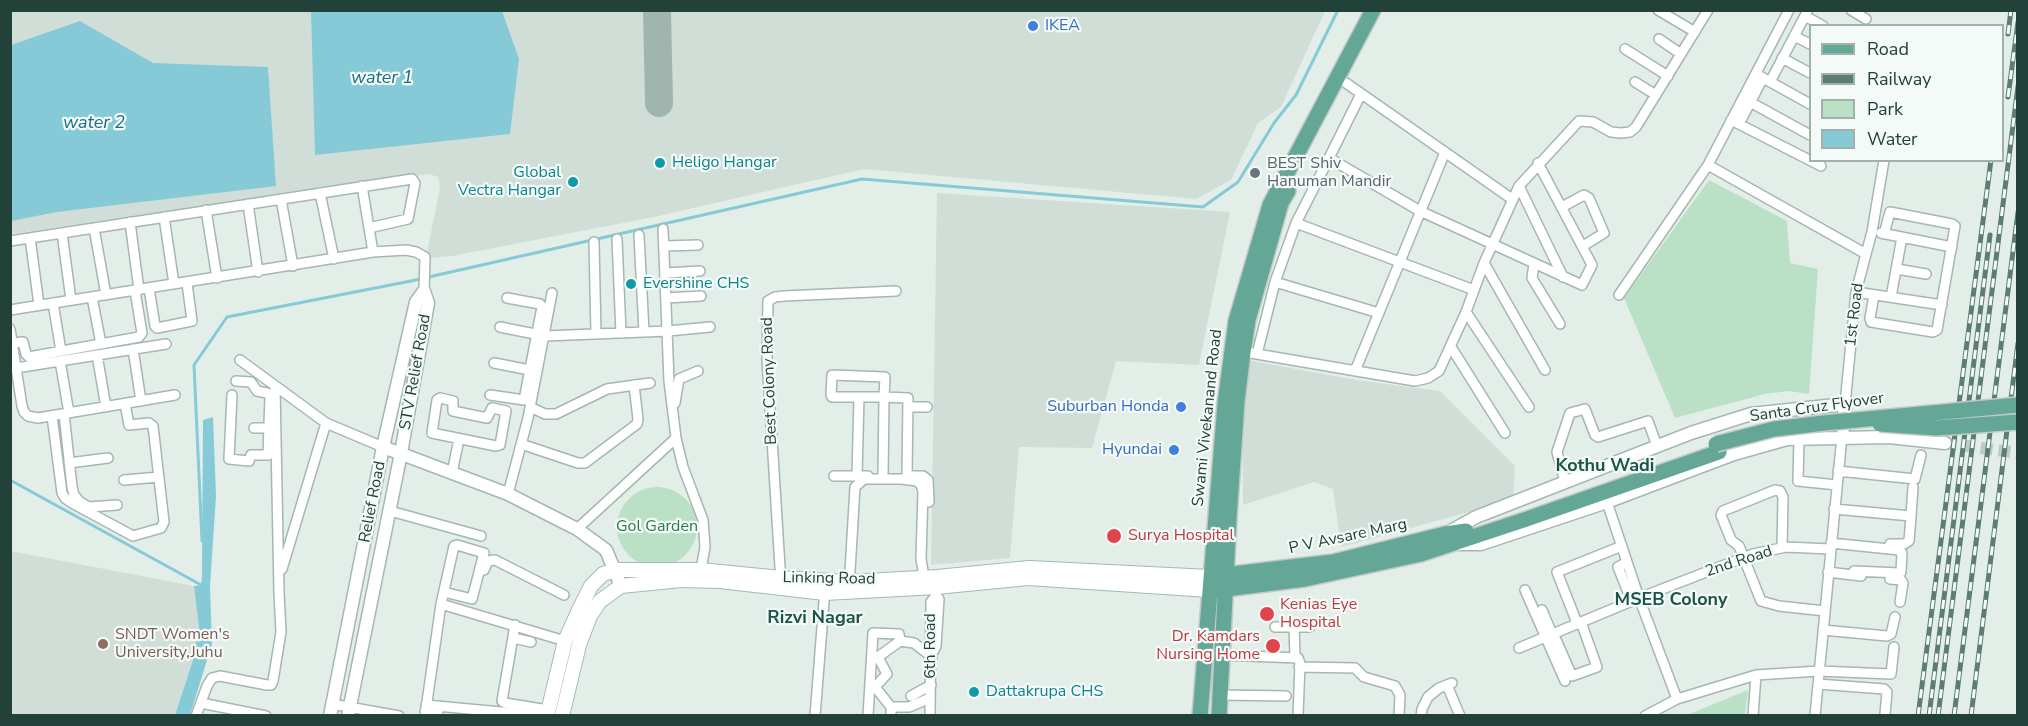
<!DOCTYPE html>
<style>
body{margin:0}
#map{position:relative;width:2028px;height:726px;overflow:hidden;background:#e3eee9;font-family:"Nunito Sans",sans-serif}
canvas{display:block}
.frame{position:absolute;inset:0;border:12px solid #214139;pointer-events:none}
.legend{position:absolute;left:1809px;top:24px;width:195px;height:138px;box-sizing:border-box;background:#f4faf7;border:2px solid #a0b0ab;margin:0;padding:8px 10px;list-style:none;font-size:18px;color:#214139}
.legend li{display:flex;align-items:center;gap:12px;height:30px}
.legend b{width:30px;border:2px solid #a0b0ab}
</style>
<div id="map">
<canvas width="2028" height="726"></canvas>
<div class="frame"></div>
<ul class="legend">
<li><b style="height:8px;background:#64a796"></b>Road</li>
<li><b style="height:8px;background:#5c7c74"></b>Railway</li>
<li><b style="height:16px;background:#bae1c5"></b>Park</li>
<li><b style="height:16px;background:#87cad7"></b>Water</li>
</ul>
</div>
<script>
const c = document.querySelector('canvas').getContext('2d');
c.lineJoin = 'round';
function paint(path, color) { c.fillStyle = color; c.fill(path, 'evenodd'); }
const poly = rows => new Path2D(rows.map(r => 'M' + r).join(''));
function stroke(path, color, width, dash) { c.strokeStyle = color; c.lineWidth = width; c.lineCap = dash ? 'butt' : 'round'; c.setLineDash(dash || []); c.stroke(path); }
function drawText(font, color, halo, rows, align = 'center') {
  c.font = font + ' "Nunito Sans",sans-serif'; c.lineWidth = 4.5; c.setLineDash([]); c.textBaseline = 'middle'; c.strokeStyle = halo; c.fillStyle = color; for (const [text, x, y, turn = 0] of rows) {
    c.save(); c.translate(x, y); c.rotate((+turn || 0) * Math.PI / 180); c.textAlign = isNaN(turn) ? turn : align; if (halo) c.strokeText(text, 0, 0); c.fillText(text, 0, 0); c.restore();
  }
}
paint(poly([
 [10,11,1325,11,1281,107,1258,123,1231,180,1196,199,864,169,654,217,452,256,426,258,440,187,438,177,429,174,11,234],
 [937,193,1230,212,1199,365,1116,361,1092,448,1019,447,1010,558,931,565],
 [1242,359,1356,380,1440,391,1515,466,1513,500,1341,547,1333,489,1314,482,1243,505],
 [10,551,194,586,199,628,193,660,175,715,11,715]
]), '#d1ded8');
paint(poly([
 [1709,180,1787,221,1790,263,1818,269,1809,394,1789,391,1765,394,1675,418,1624,298],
 '617 527a40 40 0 1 1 80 0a40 40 0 1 1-80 0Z',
 [1748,690,1745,715,1687,715]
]), '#bae1c5');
paint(poly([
 [311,11,502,11,519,59,510,134,315,155],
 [80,21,153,63,268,67,276,186,57,212,11,221,11,45],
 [213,417,216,496,210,586,212,644,190,715,175,715,193,660,199,628,194,586,201,585,202,576,203,420]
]), '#87cad7');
stroke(poly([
 [10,480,203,586],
 [202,541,194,365,227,317,411,281,862,179,1203,207,1238,182,1274,123,1296,95,1338,10]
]), '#87cad7', 3);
stroke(poly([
 [657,10,659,103]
]), '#a0b5ae', 28);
stroke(poly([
 [1945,443,2018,453]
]), '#bccbc6', 12, [12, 6]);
const minor = poly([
 [1658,10,1695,32],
 [1851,10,1866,19],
 [1805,16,1823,26],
 [1794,36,1810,44],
 [1659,39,1681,54],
 [1625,49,1668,76],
 [1782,58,1810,73],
 [1756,74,1810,104],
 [1635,82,1656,95],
 [1770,82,1808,10],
 [1346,83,1512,199],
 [1750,102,1810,135],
 [1731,120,1821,166],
 [1739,124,1763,78],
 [1329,158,1361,94],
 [1708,165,1789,10],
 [362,186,373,252],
 [1519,186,1563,277],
 [320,193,334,259],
 [281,199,293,266],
 [248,204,258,272],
 [1562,207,1584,195,1589,198,1604,233,1583,246],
 [206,210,217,278],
 [164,217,174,284],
 [130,222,139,290],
 [1296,223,1474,290],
 [94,228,106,295],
 [62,233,71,300],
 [1881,233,1952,247],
 [639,235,644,332],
 [30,238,39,305],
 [617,239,621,333],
 [10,241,412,179,415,183,408,219,369,228],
 [594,242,596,334],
 [664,246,698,245],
 [1866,254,1872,232,1884,160],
 [1484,263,1545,370],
 [1534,264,1532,278,1560,324],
 [1897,269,1926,274],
 [665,273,700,271],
 [1275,282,1379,313],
 [149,288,155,326,157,328,192,321,187,283],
 [1856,292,1942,305],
 [1619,295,1708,165,1866,254,1856,292,1845,404],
 [1874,295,1870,318,1871,322,1933,332,1937,330,1955,226,1952,224,1890,212,1884,234],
 [92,297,101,344],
 [1891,297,1902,237],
 [666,298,701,296],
 [53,303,61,351],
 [10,310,373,252,406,250,416,252,425,257,424,291],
 [1466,312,1529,407],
 [500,327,545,336,668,331,710,327],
 [10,329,22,406,24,412,28,416,38,418,175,395],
 [12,343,23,342,26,354,29,357,139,337,142,333,135,291],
 [1451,347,1505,433],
 [133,349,141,401],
 [1239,351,1415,381,1428,378,1439,371,1466,312,1484,263,1519,186,1579,121,1593,122,1611,132,1621,133,1630,132,1636,127,1708,10],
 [1257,354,1275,282,1296,223,1329,158,1420,211,1582,285,1592,265,1538,163],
 [97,355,106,407],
 [240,360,326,423,383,447],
 [60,361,69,413],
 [494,363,535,371],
 [16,368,166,344],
 [1355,371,1445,152],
 [832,375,885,377,884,397,832,397,831,395,832,375],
 [232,395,229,459,249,461,251,455,268,455,270,396,267,393,257,391,251,382,236,381],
 [490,395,524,400,542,307,540,304,507,298],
 [440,398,453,401,453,411,487,418,492,408,506,411,500,445,496,446,432,433,437,400,440,398],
 [675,403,679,379,698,371],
 [530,407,545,414,556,414,607,389,650,383],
 [908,407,927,407],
 [64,414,72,487,74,495,80,502,87,506],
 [52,416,62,493,65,498,72,503,133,536,161,528,164,522,153,426,149,423,129,425,125,404],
 [254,428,273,428],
 [676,438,683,467,703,520,705,547,700,575],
 [1799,438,1798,481,1837,485],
 [521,444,578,463,585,463,637,424,638,419,634,385],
 [69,463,108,458],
 [1838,471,1915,479,1921,455],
 [452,473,459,439],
 [834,476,868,476],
 [857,476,859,397],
 [883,476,884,397,908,398,907,476],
 [908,476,923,476,928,480,929,502],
 [124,480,159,477],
 [1565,482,1557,452,1570,413,1585,409,1595,435,1598,437,1648,421,1657,446],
 [508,494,528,418,552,293],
 [1607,502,1639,598,1677,699],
 [89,507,117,505],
 [1834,509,1911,516,1913,487],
 [390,511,481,536],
 [577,529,676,438,669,381,663,229],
 [1831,543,1899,550,1902,553,1901,572,1899,573,1854,571],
 [1890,544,1904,544,1909,541,1911,516],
 [1782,548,1783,497,1780,491,1775,490,1723,511,1721,515,1731,540,1739,546,1761,601,1779,606,1825,611],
 [1627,562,1618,567,1628,592],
 [282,569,326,423],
 [484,570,488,561,495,560,564,595],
 [1828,572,1861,576],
 [1890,579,1901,580,1903,583,1900,602],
 [781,583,767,359,768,301,775,297,784,296,896,291],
 [849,588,855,487,864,479,902,479,917,481,921,485,923,491,921,559,924,577],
 [1525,590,1565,681],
 [441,604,454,546,457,545,484,553,472,599,444,592],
 [1542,610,1552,634],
 [1577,623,1557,572,1622,546],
 [515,625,502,701,505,703,548,710],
 [1275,627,1310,627],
 [1294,627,1295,657],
 [1823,630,1887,636,1891,634,1895,617],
 [1553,633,1572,676,1597,667,1581,622],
 [513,638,531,642],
 [1519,648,1639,598,1753,554,1786,547,1830,549],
 [932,654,936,646,939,599,936,595],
 [1222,655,1298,658,1300,663,1298,716],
 [874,656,878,657,900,641],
 [1299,667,1355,668,1364,677,1395,686,1400,695,1399,716],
 [1818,684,1884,689,1887,692,1885,714],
 [1447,685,1460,716],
 [870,687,875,687,891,707],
 [875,687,887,674,878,657],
 [1220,695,1286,696],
 [911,696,931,685],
 [201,703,266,716],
 [332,704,399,716],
 [426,705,544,716],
 [425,711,438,712],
 [196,716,207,686,212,678,220,676,267,685,271,685,273,681,281,632,279,593,275,387],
 [425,716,441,604,565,641],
 [815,716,825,589],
 [868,716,873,633,899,634,900,641,914,643,932,657],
 [891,716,891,707,909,707,930,698],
 [930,716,931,602,936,595,937,582],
 [1421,716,1422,709,1428,697,1439,688,1452,683],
 [1645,716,1677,699,1756,675,1819,671,1891,674,1894,647],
 [1753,716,1756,675],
 [1815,716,1842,436]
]);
const tertiary = poly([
 [383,447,508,494,577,529,606,550,621,586],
 [1449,532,1476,517,1691,433,1751,414,1845,404,1843,429],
 [1460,544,1481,544,1607,502,1734,454,1787,439,1889,437,1945,443],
 [330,716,383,447,416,302,424,291],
 [348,716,401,453,428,303,424,291]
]);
const secondary = poly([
 [547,716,565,641,579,610,591,586,603,574,616,570,700,570,781,578,849,582,937,577,1029,568,1210,577],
 [562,716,579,645,590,616,600,601,621,586,681,580,720,581,825,593,936,587,1028,578,1209,590]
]);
const primary = poly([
 [1216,576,1333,562,1445,534,1466,531],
 [1218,590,1305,579,1421,554,1524,520,1719,452],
 [1200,716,1225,404,1236,321,1270,205,1373,10],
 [1219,716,1229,518,1237,401,1243,352,1248,320,1281,203,1288,191]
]);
stroke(minor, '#a5b7b1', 12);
stroke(tertiary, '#a5b7b1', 15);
stroke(secondary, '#a0bbb2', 16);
stroke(primary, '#c1cac8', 18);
stroke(minor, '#fff', 9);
stroke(tertiary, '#fff', 12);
stroke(secondary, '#fff', 14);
stroke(primary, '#64a796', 15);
const rail = poly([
 [2008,34,2011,10],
 [2008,97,2018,22],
 [1918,716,1991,160],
 [1929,716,1990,235],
 [1938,716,2018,86],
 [1954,716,2018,212],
 [1971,716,2018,343]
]);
stroke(rail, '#5c7c74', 5);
stroke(rail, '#f4faf7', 3, [9]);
const primaryBridge = poly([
 [1880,424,1936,428,2018,422],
 [1716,444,1774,429,1824,423,2018,405]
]);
stroke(primaryBridge, '#c1cac8', 18, []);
stroke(primaryBridge, '#64a796', 15);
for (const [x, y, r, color] of [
 [1033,26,6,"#3f7fe0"],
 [660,163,6,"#0f9aa8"],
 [1255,173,6,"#6b7280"],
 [573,182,6,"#0f9aa8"],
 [631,284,6,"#0f9aa8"],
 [1181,407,6,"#3f7fe0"],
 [1174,450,6,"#3f7fe0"],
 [1114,536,8,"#e0444e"],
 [1267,614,8,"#e0444e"],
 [103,644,6,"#8d6e63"],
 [1273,646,8,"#e0444e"],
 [974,692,6,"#0f9aa8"]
]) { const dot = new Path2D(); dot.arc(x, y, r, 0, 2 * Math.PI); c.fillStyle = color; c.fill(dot); stroke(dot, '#f4faf7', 2); }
drawText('16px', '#366cbe', '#f4faf7', [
 ["IKEA",1045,26,"left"],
 ["Suburban Honda",1169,407],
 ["Hyundai",1162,450]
], 'right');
drawText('16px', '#0d838f', '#f4faf7', [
 ["Heligo Hangar",672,163],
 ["Global",561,173,"right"],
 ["Vectra Hangar",561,191,"right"],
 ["Evershine CHS",643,284],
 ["Dattakrupa CHS",986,692]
], 'left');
drawText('16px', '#5b616d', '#f4faf7', [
 ["BEST Shiv",1267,164],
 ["Hanuman Mandir",1267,182]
], 'left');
drawText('16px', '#214139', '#f4faf7', [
 ["1st Road",1855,315,-83],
 ["STV Relief Road",416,372,-80],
 ["Best Colony Road",770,381,-92],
 ["Santa Cruz Flyover",1817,408,-8],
 ["Swami Vivekanand Road",1208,418,-84],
 ["Relief Road",373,502,-79],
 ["P V Avsare Marg",1348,537,-12],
 ["2nd Road",1739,562,-18],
 ["Linking Road",829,579,1],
 ["6th Road",931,646,-90]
]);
drawText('16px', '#287b49', '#f4faf7', [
 ["Gol Garden",657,527]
]);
drawText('16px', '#be3a42', '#f4faf7', [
 ["Surya Hospital",1128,536],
 ["Kenias Eye",1280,605],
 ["Hospital",1280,623],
 ["Dr. Kamdars",1260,637,"right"],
 ["Nursing Home",1260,655,"right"]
], 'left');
drawText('16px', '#785e54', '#f4faf7', [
 ["SNDT Women's",115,635],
 ["University,Juhu",115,653]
], 'left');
drawText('italic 18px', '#166f82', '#f4faf7', [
 ["water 1",382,79],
 ["water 2",94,124]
]);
drawText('bold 18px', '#1b5548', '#f4faf7', [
 ["Kothu Wadi",1605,467],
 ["MSEB Colony",1671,601],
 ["Rizvi Nagar",815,619]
]);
</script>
